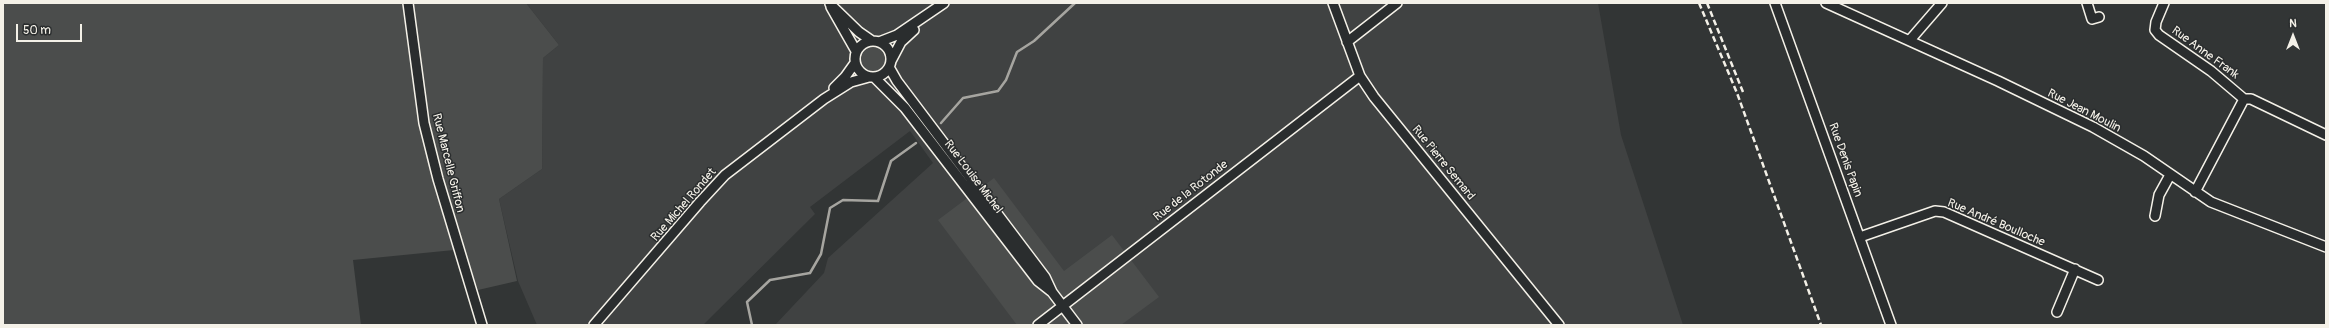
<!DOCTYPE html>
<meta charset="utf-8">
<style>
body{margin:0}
#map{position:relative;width:2329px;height:328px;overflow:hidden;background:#323535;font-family:Pangolin,sans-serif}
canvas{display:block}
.frame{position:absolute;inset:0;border:4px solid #f4f1e8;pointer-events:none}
.north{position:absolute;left:2273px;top:16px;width:40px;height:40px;-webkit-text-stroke:3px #2a2d2e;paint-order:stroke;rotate:0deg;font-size:11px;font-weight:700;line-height:16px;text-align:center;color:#f4f1e8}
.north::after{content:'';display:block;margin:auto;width:14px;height:18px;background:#f4f1e8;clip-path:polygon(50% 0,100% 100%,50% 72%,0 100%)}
.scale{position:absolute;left:16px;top:24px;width:66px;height:18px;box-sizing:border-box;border:2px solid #f4f1e8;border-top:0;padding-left:5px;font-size:12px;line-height:14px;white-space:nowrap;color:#f4f1e8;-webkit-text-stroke:3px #2a2d2e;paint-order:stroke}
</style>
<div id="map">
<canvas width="2329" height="328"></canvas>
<div class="frame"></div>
<div class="north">N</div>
<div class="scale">50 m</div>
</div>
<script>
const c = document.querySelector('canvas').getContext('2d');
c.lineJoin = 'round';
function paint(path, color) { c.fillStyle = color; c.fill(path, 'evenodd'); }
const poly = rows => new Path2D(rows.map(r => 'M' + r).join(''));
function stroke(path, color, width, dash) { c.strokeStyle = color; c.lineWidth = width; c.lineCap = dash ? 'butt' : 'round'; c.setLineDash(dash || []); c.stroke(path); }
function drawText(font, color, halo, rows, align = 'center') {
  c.font = font + ' Pangolin,sans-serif'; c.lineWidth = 3; c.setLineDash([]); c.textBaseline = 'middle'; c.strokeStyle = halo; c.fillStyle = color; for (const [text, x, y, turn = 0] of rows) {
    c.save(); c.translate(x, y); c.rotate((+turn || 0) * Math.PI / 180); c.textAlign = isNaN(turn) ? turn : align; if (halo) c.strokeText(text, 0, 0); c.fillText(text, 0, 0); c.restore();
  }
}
paint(poly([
 [526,3,1598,3,1621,135,1683,325,775,325,824,273,828,258,933,163,910,131,810,207,815,214,703,325,537,325,518,281,499,199,542,169,543,58,559,45]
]), '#404242');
paint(poly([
 [3,3,526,3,559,45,543,58,542,169,499,199,517,281,478,290,464,249,353,260,361,325,3,325],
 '859 59a13 13 0 1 1 26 0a13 13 0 1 1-26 0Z',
 [994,178,1064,271,1112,235,1159,297,1121,325,1017,325,938,220]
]), '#4b4d4c');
stroke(poly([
 [941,123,963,98,998,91,1006,80,1017,52,1034,41,1075,3],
 [752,325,747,302,770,280,810,273,821,254,830,208,843,200,878,201,891,161,916,143]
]), '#a6a5a0', 2.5);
const minor = poly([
 [408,3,424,123,438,179,482,325],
 [1333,3,1360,76,1374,97,1559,325],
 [1775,3,1891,325],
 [1826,3,1998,81,2093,127,2144,156,2211,202,2326,247],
 [2087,3,2092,19,2099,17],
 [2164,3,2156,22,2155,30,2159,35,2211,71,2244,99],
 [830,4,859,32,872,41],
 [831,7,856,51],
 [1910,40,1942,3],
 '855 59a18 18 0 1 1 36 0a18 18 0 1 1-36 0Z',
 [879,42,897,35,944,3],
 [1347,42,1397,3],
 [891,61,901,42,914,30],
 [874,77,905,108,1038,281,1052,292,1045,277,897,81,889,67],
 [834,88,845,77,855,63],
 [2195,192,2244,99,2251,99,2326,135],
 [2155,216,2159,195,2170,175],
 [1860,237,1935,211,1944,212,2098,280],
 [1052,292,1077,325],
 [2057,312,2075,269],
 [594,325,700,202,725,175,824,99,851,82,869,77],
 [1038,325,1360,76]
]);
stroke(minor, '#f4f1e8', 12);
stroke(minor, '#2a2d2e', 9);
stroke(poly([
 [1699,3,1737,93,1821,325],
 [1707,3,1743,92]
]), '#f4f1e8', 2.5, [6, 3]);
drawText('12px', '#f4f1e8', '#2a2d2e', [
 ["Rue Anne Frank",2205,53,36],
 ["Rue Jean Moulin",2084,111,27],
 ["Rue Denis Papin",1845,160,70],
 ["Rue Marcelle Griffon",448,163,76],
 ["Rue Pierre Semard",1443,163,51],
 ["Rue Louise Michel",973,177,53],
 ["Rue de la Rotonde",1191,191,-38],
 ["Rue Michel Rondet",684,205,-49],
 ["Rue André Boulloche",1996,223,23]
]);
</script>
